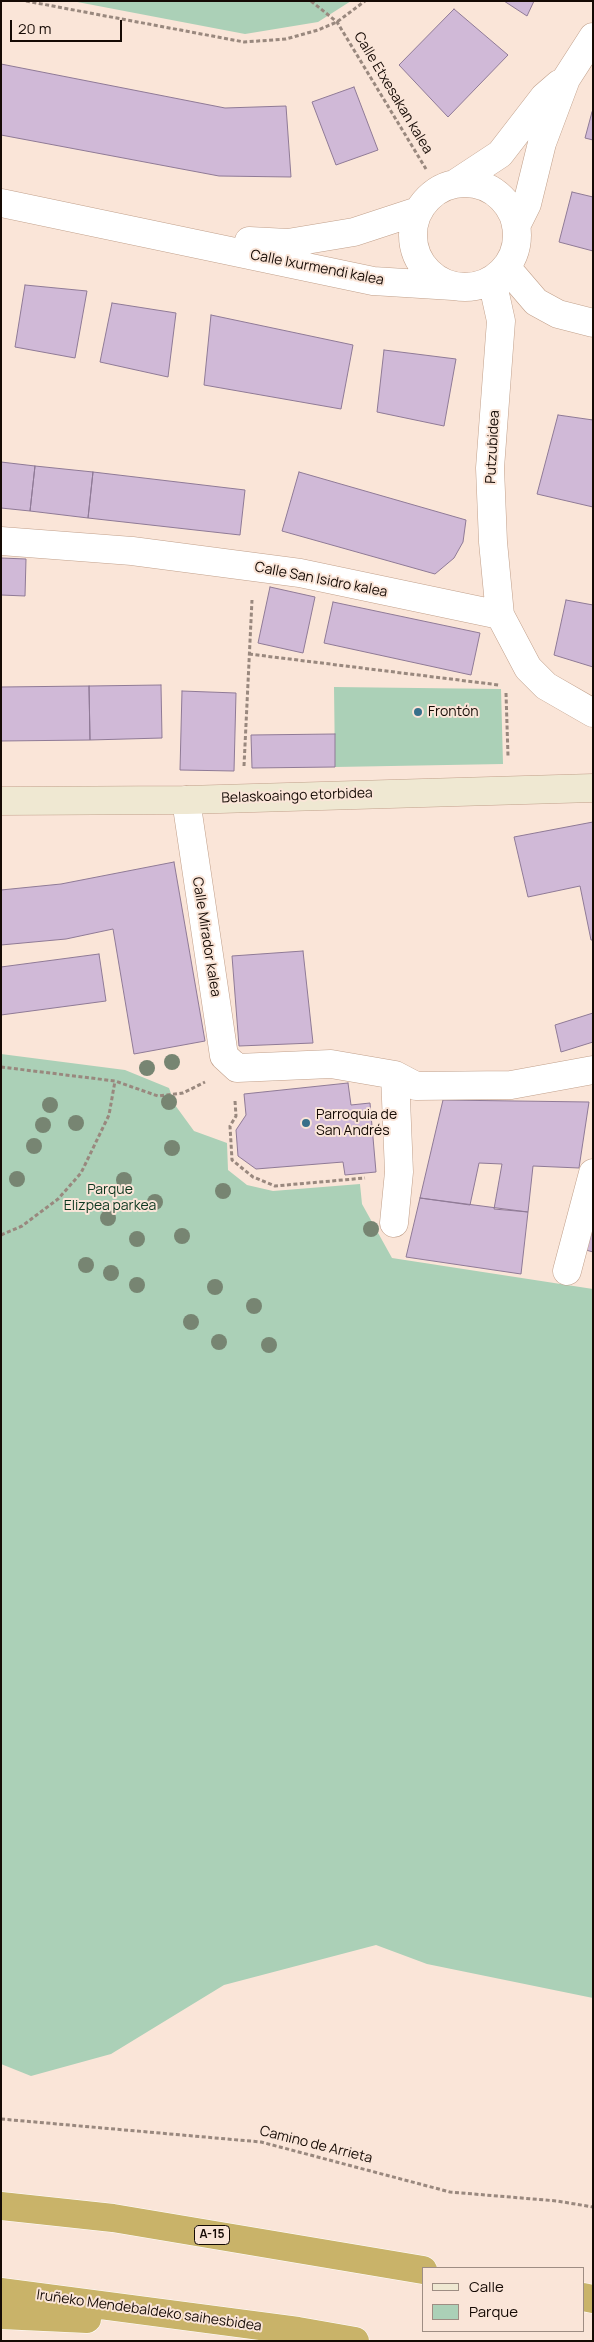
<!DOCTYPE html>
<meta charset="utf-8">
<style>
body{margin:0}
#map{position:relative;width:594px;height:2342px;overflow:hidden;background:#fae5d8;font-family:Manrope,sans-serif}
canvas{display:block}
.frame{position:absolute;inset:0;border:2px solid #150a04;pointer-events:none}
.legend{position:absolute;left:422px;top:2267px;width:162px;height:65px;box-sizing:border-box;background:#fae5d8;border:1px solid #9e8d83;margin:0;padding:6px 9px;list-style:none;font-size:15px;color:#150a04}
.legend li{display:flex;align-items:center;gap:10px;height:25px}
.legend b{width:25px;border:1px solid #9e8d83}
.scale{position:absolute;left:10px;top:20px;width:112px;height:22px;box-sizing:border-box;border:2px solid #150a04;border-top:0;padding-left:6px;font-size:15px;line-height:18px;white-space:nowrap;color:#150a04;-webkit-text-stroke:4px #fae5d8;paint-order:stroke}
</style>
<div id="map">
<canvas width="594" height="2342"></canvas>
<div class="frame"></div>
<ul class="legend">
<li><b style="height:6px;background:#efe8d2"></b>Calle</li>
<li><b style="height:14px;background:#abd0b7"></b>Parque</li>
</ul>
<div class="scale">20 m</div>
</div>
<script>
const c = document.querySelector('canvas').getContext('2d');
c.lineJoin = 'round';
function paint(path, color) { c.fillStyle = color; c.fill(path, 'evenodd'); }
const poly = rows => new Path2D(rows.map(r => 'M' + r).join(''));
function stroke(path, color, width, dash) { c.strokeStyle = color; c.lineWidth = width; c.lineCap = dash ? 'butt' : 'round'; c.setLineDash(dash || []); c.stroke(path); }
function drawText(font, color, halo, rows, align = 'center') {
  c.font = font + ' Manrope,sans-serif'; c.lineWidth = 4; c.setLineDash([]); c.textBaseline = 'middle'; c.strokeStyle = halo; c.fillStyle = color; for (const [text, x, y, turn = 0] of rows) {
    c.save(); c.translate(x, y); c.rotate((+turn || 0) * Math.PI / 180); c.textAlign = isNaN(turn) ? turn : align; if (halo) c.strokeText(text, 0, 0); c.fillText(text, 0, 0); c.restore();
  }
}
paint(poly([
 [72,1,351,1,318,22,245,34],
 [334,687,501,689,503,764,335,767],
 [1,1054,125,1070,169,1088,175,1105,194,1131,227,1143,228,1170,247,1185,273,1191,360,1184,362,1204,392,1258,593,1289,593,1998,427,1964,376,1945,224,1985,111,2054,31,2076,1,2064]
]), '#abd0b7');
const building = poly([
 [504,1,534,1,527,16,504,1],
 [454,9,508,55,448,117,399,65,454,9],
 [1,64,225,108,286,106,291,177,219,176,1,135,1,64],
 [354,87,378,150,336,165,312,102,354,87],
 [592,112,593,112,593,140,585,138,592,112],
 [572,192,593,197,593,251,559,242,572,192],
 [25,285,87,291,75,358,15,347,25,285],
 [112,303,176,313,168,377,100,362,112,303],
 [211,315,353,345,341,409,204,385,211,315],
 [384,350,456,359,444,426,377,412,384,350],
 [558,415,593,420,593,507,537,494,558,415],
 [1,462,35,466,30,511,1,508,1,462],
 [35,466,93,472,88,518,30,511,35,466],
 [93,472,245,490,240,535,88,518,93,472],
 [299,472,466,520,463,542,454,558,435,574,282,531,299,472],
 [1,558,26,559,25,596,1,595,1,558],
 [270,587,315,597,303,653,258,643,270,587],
 [566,600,593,605,593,667,554,655,566,600],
 [333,602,480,633,471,675,324,643,333,602],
 [161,685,162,738,90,740,89,686,161,685],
 [89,686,90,740,1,741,1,687,89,686],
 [182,691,236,693,234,771,180,770,182,691],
 [335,734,335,767,252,768,251,735,335,734],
 [593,822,593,940,591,940,580,886,528,897,514,837,593,822],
 [174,862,205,1041,134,1054,113,929,66,939,1,945,1,890,61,884,174,862],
 [303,951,313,1043,239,1046,232,956,303,951],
 [99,954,106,1001,1,1015,1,967,99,954],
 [593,1013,593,1042,561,1052,555,1025,593,1013],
 [348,1083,351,1105,370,1103,376,1172,345,1175,343,1162,256,1169,238,1156,236,1130,246,1115,244,1094,348,1083],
 [443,1100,589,1102,579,1168,533,1166,528,1212,494,1209,502,1164,479,1163,470,1205,420,1198,443,1100],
 [420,1198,528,1212,521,1274,406,1257,420,1198],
 [593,1221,593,1252,586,1250,593,1221]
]);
paint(building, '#d0b9d7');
stroke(building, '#8f7a96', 1);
const street = poly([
 [456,183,500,154,544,97,559,84],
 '413 235a52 52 0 1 1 104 0a52 52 0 1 1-104 0Z',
 [1,203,373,281,453,286],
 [516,226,527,204,542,143,566,79,593,37],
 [249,241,288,243,354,232,418,211],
 [506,267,536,302,558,314,593,323],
 [492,280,501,321,490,468,493,542,500,615,528,668,546,686,593,713],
 [1,541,132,551,300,573,500,615],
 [186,800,224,1056,237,1068,331,1064,395,1075,416,1086,511,1085,593,1070],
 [394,1223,399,1172,395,1075],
 [567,1271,593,1173]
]);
const secondary = poly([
 [1,801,186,800,593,788]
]);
const highway = poly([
 [1,2206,113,2218,423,2270],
 [1,2292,298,2331,355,2341],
 [583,2297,593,2299],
 [1,2315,87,2319]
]);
stroke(street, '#c1a08b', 29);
stroke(secondary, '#c1a08b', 29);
stroke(highway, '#fff', 29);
stroke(poly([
 [26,1,244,42,286,39,318,30,337,22,365,1],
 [311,1,337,22,426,169],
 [249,654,499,685],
 [506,693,508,756],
 [244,766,252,600],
 [1,1067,115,1081,158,1096,183,1093,205,1082],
 [235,1101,236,1116,230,1126,232,1160,253,1177,275,1186,365,1178],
 [1,1235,22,1226,58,1199,81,1173,109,1115,115,1081],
 [1,2119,261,2142,450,2192,557,2201,593,2207]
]), '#99887e', 3, [4, 2.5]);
stroke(street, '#fff', 28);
stroke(secondary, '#efe8d2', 28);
stroke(highway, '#c9b369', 28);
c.fillStyle = '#778572';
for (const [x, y] of [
 [172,1062],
 [147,1068],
 [169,1102],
 [50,1105],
 [76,1123],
 [43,1125],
 [34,1146],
 [172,1148],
 [17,1179],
 [124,1180],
 [223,1191],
 [155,1202],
 [108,1218],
 [371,1229],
 [182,1236],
 [137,1239],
 [86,1265],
 [111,1273],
 [137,1285],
 [215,1287],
 [254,1306],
 [191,1322],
 [219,1342],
 [269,1345]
]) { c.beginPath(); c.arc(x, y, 8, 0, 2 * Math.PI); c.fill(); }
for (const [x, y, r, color] of [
 [418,712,5,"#38708a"],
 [306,1123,5,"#38708a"]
]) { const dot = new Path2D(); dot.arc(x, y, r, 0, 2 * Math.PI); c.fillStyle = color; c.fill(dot); stroke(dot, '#fae5d8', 2); }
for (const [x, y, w] of [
 [212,2235,35]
]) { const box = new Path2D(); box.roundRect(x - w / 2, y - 9.5, w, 19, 4); c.fillStyle = '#fae5d8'; c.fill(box); stroke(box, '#150a04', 1); }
drawText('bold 12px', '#150a04', null, [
 ["A-15",212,2235]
]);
drawText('14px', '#150a04', '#fae5d8', [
 ["Calle Etxesakan kalea",393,93,59],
 ["Calle Ixurmendi kalea",317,268,11],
 ["Putzubidea",493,447,-87],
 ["Calle San Isidro kalea",321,580,11],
 ["Belaskoaingo etorbidea",297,796,-2],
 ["Calle Mirador kalea",206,937,81],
 ["Camino de Arrieta",316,2145,14],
 ["Iruñeko Mendebaldeko saihesbidea",149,2311,8]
]);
drawText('14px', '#150a04', '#fae5d8', [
 ["Frontón",428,712],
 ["Parroquia de",316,1115],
 ["San Andrés",316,1131]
], 'left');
drawText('14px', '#0c371f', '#fae5d8', [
 ["Parque",110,1190],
 ["Elizpea parkea",110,1206]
]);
</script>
